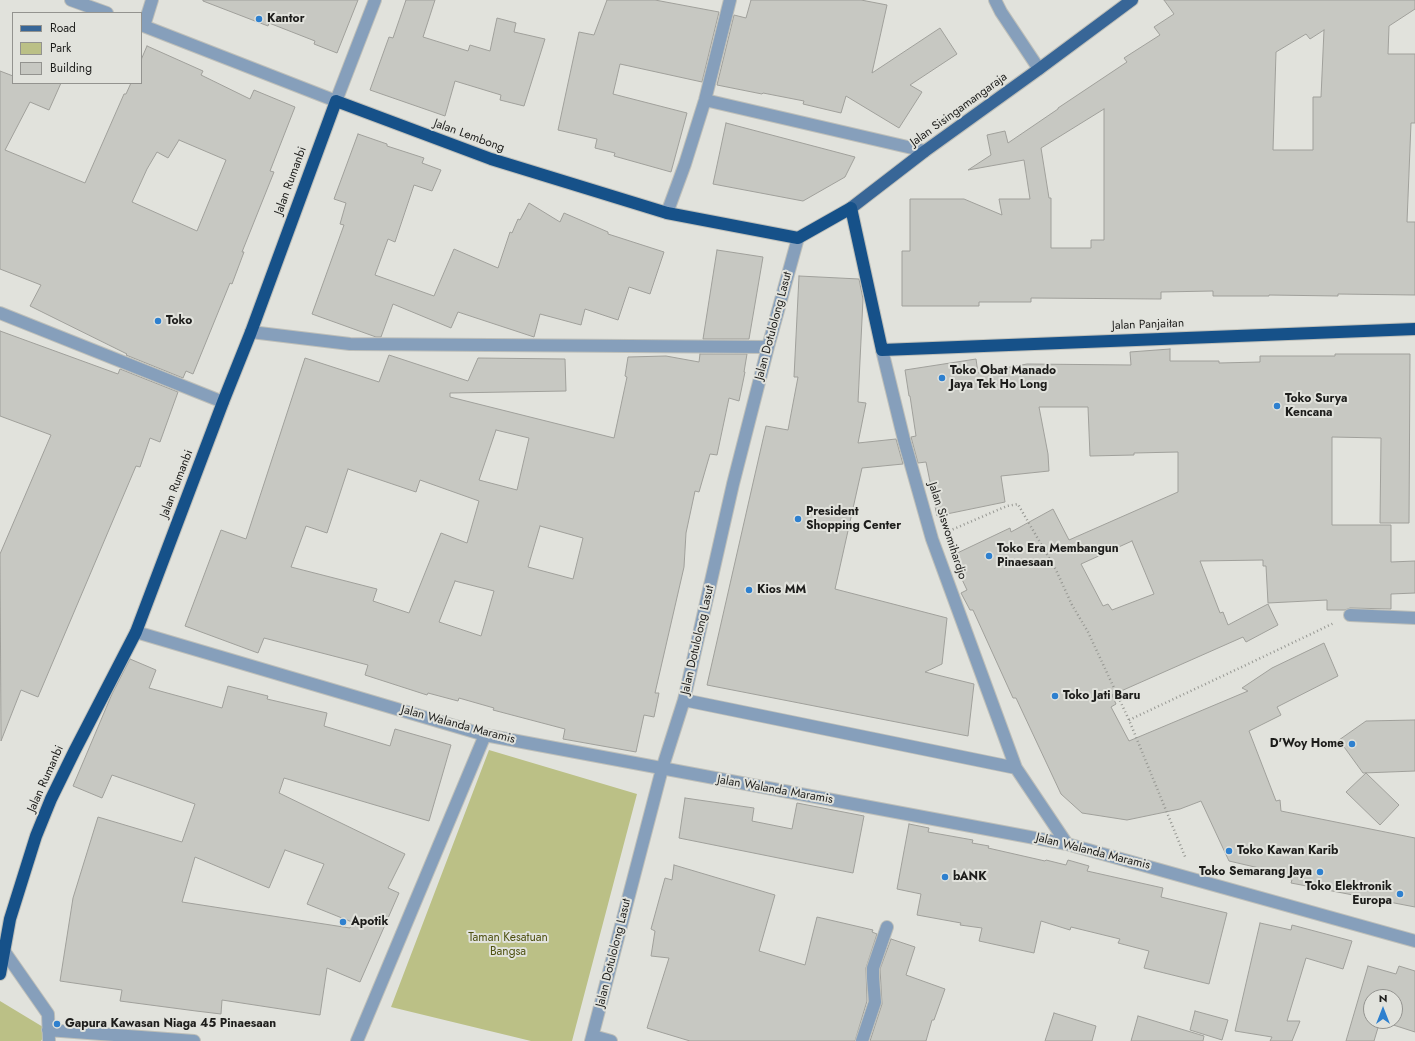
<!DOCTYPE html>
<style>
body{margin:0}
#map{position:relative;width:1415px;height:1041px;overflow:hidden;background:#e1e2dc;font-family:Jost,sans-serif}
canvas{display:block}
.legend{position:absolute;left:12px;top:12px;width:130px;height:72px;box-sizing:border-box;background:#e1e2dc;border:1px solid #93938f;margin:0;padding:5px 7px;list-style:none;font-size:12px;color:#1d1d1b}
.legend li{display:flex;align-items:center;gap:8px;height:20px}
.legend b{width:20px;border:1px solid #93938f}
.north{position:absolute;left:1363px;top:989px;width:40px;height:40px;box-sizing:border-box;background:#e1e2dc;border:1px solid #93938f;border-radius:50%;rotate:0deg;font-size:11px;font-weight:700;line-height:16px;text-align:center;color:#1d1d1b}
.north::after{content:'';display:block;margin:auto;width:14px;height:18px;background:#2e80cf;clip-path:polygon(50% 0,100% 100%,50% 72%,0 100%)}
</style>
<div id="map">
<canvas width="1415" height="1041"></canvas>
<ul class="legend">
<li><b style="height:5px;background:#386697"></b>Road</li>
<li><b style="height:11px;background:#bbc086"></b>Park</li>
<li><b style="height:11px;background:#c7c8c2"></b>Building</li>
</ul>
<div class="north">N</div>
</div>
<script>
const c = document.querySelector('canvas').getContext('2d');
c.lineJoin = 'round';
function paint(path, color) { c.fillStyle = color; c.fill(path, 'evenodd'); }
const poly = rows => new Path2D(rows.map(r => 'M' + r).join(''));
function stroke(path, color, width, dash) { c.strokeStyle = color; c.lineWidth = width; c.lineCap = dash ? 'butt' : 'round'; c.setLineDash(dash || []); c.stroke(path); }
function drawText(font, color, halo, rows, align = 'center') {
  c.font = font + ' Jost,sans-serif'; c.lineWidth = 4; c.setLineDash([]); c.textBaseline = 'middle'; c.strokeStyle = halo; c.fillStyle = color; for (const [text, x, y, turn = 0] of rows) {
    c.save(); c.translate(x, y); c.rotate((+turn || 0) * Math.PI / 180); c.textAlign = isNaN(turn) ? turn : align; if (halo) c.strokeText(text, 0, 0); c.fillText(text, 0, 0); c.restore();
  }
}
paint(poly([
 [489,750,637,794,572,1041,531,1041,391,1007],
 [0,1001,48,1030,41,1041,0,1041]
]), '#bbc086');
const building = poly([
 [203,0,358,0,337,53,314,44,315,41,269,23,268,26,203,1,203,0],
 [406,0,435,0,423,37,468,51,470,45,490,51,497,18,516,23,514,32,545,39,524,106,500,100,501,95,455,81,445,116,370,90,389,37,393,38,406,0],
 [607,0,655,0,719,12,702,82,620,64,613,94,687,113,671,172,614,156,615,153,595,148,597,139,558,130,579,32,594,35,607,0],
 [751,0,861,0,887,5,872,73,940,28,957,54,910,85,922,92,899,128,846,96,841,113,803,104,804,101,763,93,762,94,717,85,734,15,746,18,751,0],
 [1164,0,1415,0,1415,9,1389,26,1388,54,1415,54,1415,123,1411,123,1407,222,1415,222,1415,295,1338,294,1338,296,1269,295,1269,296,1213,296,1213,291,1161,292,1161,299,1031,298,1031,302,979,302,979,306,902,306,902,251,910,251,910,199,964,199,1002,215,999,199,1030,199,1024,160,968,170,991,155,987,135,1005,131,1008,143,1058,109,1058,108,1127,62,1124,58,1160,35,1154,27,1174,14,1164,0],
 [1324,30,1321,97,1313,97,1313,150,1273,150,1276,52,1306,34,1310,39,1324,30],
 [1104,109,1104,240,1091,240,1091,248,1051,248,1051,198,1049,198,1041,148,1104,109],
 [147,46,203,71,201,75,250,99,254,90,295,107,270,171,274,172,242,252,244,252,232,284,230,283,193,374,186,371,183,378,126,355,127,354,30,306,41,285,0,269,0,71,13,76,13,83,61,83,49,110,30,102,5,150,85,183,124,94,126,94,131,83,141,83,141,60,147,46],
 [179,140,226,160,197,231,132,202,147,169,157,152,168,158,179,140],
 [726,123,855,157,845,177,803,201,713,184,726,123],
 [358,134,387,144,387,146,424,158,422,163,441,170,432,191,414,185,395,242,388,239,375,275,434,296,454,249,498,268,510,232,512,233,518,219,520,220,529,203,560,222,564,213,608,232,608,234,664,252,650,294,629,287,618,320,585,309,581,325,540,314,534,337,458,312,451,328,393,304,381,337,376,337,312,314,344,225,340,224,346,203,334,199,358,134],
 [717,250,763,257,749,339,703,339,717,250],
 [799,276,859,279,863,299,858,402,866,403,858,443,896,439,903,464,862,468,835,589,947,618,942,664,925,672,974,684,968,736,707,685,766,426,788,430,798,377,794,377,799,276],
 [0,331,118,374,120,369,178,392,160,442,150,438,140,467,136,466,38,697,21,690,1,741,0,554,51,435,0,416,0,331],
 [1170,349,1170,361,1219,361,1219,363,1260,362,1260,356,1335,356,1335,354,1410,354,1409,523,1380,523,1381,438,1332,437,1332,525,1391,525,1391,562,1415,561,1415,593,1391,594,1391,609,1350,608,1345,610,1327,610,1327,600,1268,603,1266,566,1263,566,1263,560,1200,561,1220,613,1223,612,1228,625,1268,604,1278,625,1246,642,1243,637,1112,695,1116,704,1111,707,1129,741,1248,691,1242,688,1272,668,1324,643,1338,676,1277,707,1281,715,1249,731,1276,801,1280,800,1281,811,1415,838,1415,907,1291,883,1292,880,1271,874,1272,871,1229,861,1201,801,1180,809,1127,820,1082,813,1061,794,1016,698,1013,698,973,610,970,610,961,593,967,590,951,556,1010,528,1011,532,1053,509,1069,540,1178,492,1178,452,1134,453,1134,455,1090,456,1088,407,1039,407,1048,454,1049,471,1001,476,1005,502,937,516,926,462,918,463,911,437,916,436,910,396,909,396,905,370,976,359,978,373,1027,364,1131,365,1130,352,1170,349],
 [1132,541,1154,594,1112,610,1108,604,1103,606,1081,564,1132,541],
 [700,354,747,354,744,372,745,372,739,401,729,398,717,455,710,454,699,492,695,491,686,533,684,567,655,693,659,693,654,717,644,715,636,752,563,739,565,729,493,710,494,708,459,698,458,701,428,693,427,695,365,675,368,665,264,638,258,653,185,626,221,530,246,539,305,358,379,382,389,355,468,381,478,358,565,359,566,391,450,393,450,397,614,438,627,377,625,376,628,357,666,356,699,362,700,354],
 [496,430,529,438,517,490,479,480,496,430],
 [348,469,416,492,420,480,479,501,467,543,441,533,409,613,373,601,377,589,291,567,306,526,327,533,348,469],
 [540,526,583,538,573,579,528,567,540,526],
 [455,581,494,591,481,636,439,622,455,581],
 [130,659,156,670,149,688,222,708,228,686,268,696,267,699,327,713,324,726,390,746,395,729,451,745,429,821,284,778,279,793,405,854,388,888,399,893,360,982,327,968,320,1015,222,1000,221,1014,196,1011,120,1001,122,990,60,981,73,898,98,817,182,842,195,804,112,775,102,798,73,786,112,694,130,659],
 [285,850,324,864,307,904,352,922,350,928,182,902,195,857,269,888,285,850],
 [1415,720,1415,771,1363,773,1339,740,1366,721,1415,720],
 [1366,773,1399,805,1380,825,1346,792,1366,773],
 [685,798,754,808,752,821,792,829,797,803,864,816,853,873,679,838,685,798],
 [909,824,929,828,928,832,973,840,972,843,989,846,988,848,1045,861,1046,860,1066,865,1068,860,1089,866,1087,871,1163,888,1161,897,1227,913,1209,984,1144,968,1149,951,1118,943,1120,939,1071,927,1070,930,1041,921,1034,953,979,941,982,928,960,925,961,923,917,915,921,894,897,889,909,824],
 [674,865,775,895,759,951,805,965,817,917,873,930,872,932,877,934,866,968,867,1001,855,1041,690,1041,647,1028,669,958,651,956,655,931,651,929,665,878,672,880,674,865],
 [1260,923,1291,930,1292,925,1352,941,1343,969,1306,958,1287,1021,1300,1021,1292,1041,1270,1041,1272,1037,1235,1031,1260,923],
 [891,939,915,947,906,975,945,989,934,1020,932,1020,926,1041,870,1041,882,1004,880,969,891,939],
 [1368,966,1396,974,1399,966,1415,971,1415,1032,1381,1021,1395,1021,1395,997,1371,997,1371,1021,1380,1021,1374,1041,1346,1041,1368,966],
 [1195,1011,1228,1020,1222,1040,1190,1030,1195,1011],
 [1054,1013,1096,1026,1092,1041,1045,1041,1054,1013],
 [1138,1016,1204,1036,1203,1041,1131,1041,1138,1016]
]);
paint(building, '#c7c8c2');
stroke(building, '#a0a09b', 1);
const minor = poly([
 [71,0,107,13],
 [995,0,1001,12,1039,69],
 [141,25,336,101,375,0],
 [144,26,152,0],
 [705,100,925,151],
 [667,213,685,164,705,100,730,0],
 [0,313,223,402],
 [251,332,350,344,768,347],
 [882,350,904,440,932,539,1016,768,1067,844],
 [1350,615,1415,618],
 [136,632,485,735,1067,844,1415,941],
 [684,700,1016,768],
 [4,951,48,1014,49,1041],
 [48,1030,194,1041],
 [593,1036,611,1041],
 [357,1041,485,735],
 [591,1041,662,769,684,700,733,484,768,347,798,238],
 [862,1041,875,1002,873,978,873,968,887,927]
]);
const major = poly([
 [851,208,925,151,1039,69,1132,0]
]);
const highway = poly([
 [0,974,10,919,36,836,51,799,74,752,136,632,223,402,251,332,336,101,491,159,667,213,798,238,851,208,882,350,1415,329]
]);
stroke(minor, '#bebfb9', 14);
stroke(major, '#bebfb9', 14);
stroke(highway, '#bebfb9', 14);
stroke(poly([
 [949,531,1007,506,1018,504,1019,506,1056,570,1072,605,1088,632,1129,720,1186,859],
 [1129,720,1246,665,1334,623]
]), '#969792', 2.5, [1, 3]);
stroke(minor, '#869fbb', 12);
stroke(major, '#386697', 12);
stroke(highway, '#165189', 12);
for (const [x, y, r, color] of [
 [259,19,4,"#2e80cf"],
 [158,321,4,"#2e80cf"],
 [942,378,4,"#2e80cf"],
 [1277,406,4,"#2e80cf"],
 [798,519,4,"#2e80cf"],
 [989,556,4,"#2e80cf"],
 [749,590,4,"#2e80cf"],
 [1055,696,4,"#2e80cf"],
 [1352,744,4,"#2e80cf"],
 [1229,851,4,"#2e80cf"],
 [1320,872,4,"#2e80cf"],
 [945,877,4,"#2e80cf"],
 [1400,894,4,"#2e80cf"],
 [343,922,4,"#2e80cf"],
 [57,1024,4,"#2e80cf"]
]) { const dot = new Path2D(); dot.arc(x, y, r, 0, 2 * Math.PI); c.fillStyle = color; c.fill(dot); stroke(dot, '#e1e2dc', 1.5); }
drawText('bold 12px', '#1d1d1b', '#e1e2dc', [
 ["Kantor",267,19],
 ["Toko",166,321],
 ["Toko Obat Manado",950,371],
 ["Jaya Tek Ho Long",950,385],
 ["Toko Surya",1285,399],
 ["Kencana",1285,413],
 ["President",806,512],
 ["Shopping Center",806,526],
 ["Toko Era Membangun",997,549],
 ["Pinaesaan",997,563],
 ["Kios MM",757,590],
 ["Toko Jati Baru",1063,696],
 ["D'Woy Home",1344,744,"right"],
 ["Toko Kawan Karib",1237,851],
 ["Toko Semarang Jaya",1312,872,"right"],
 ["bANK",953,877],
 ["Toko Elektronik",1392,887,"right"],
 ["Europa",1392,901,"right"],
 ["Apotik",351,922],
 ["Gapura Kawasan Niaga 45 Pinaesaan",65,1024]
], 'left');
drawText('12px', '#1d1d1b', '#e1e2dc', [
 ["Jalan Sisingamangaraja",959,110,-36],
 ["Jalan Lembong",469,136,20],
 ["Jalan Rumanbi",291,181,-70],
 ["Jalan Panjaitan",1148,325,-2],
 ["Jalan Dotulolong Lasut",774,326,-75],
 ["Jalan Rumanbi",177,484,-69],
 ["Jalan Siswomihardjo",947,531,72],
 ["Jalan Dotulolong Lasut",698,640,-77],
 ["Jalan Walanda Maramis",458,725,15],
 ["Jalan Rumanbi",46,779,-66],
 ["Jalan Walanda Maramis",775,790,10],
 ["Jalan Walanda Maramis",1093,852,14],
 ["Jalan Dotulolong Lasut",614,953,-76]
]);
drawText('12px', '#4f5212', '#e1e2dc', [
 ["Taman Kesatuan",508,938],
 ["Bangsa",508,952]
]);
</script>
